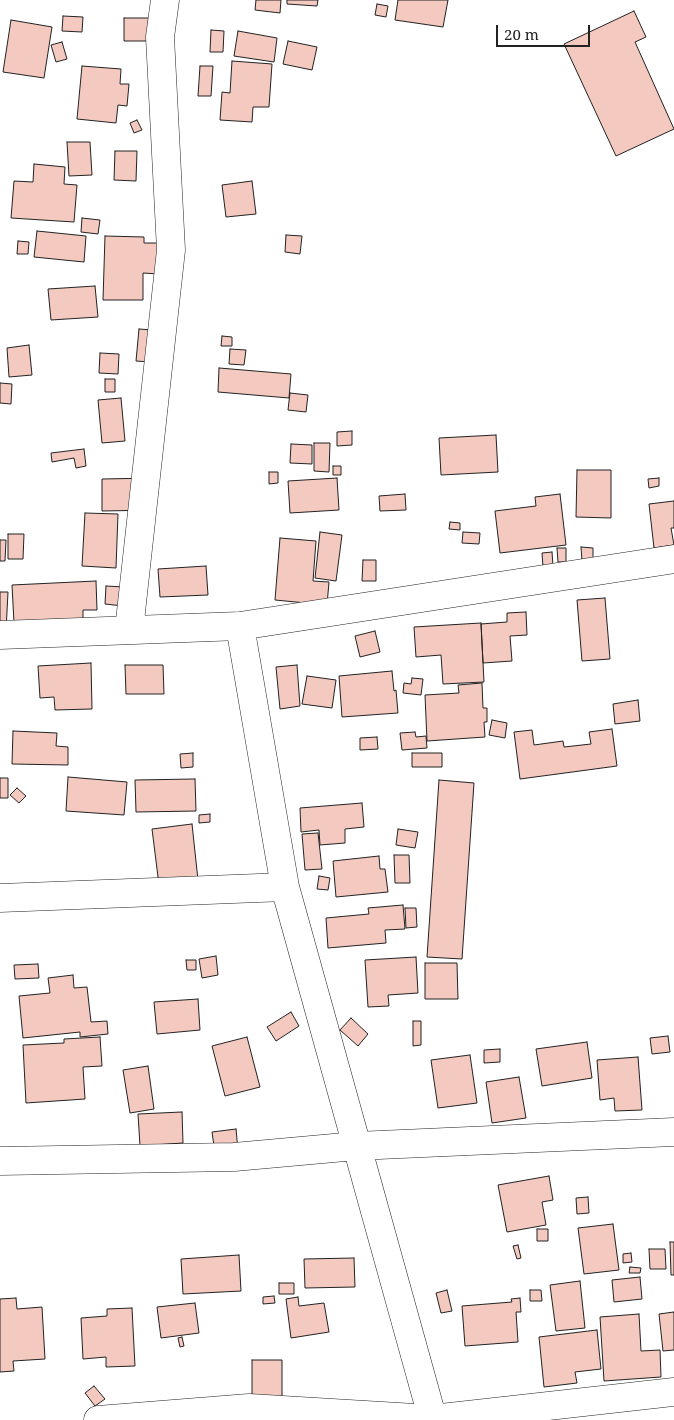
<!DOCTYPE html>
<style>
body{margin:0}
#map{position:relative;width:674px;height:1420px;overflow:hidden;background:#fff;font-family:"Noto Serif",serif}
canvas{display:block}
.scale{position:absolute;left:496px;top:25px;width:94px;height:22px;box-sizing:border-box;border:2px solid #222;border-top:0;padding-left:6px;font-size:15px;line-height:18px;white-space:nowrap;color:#222;-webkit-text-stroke:4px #fff;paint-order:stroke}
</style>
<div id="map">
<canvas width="674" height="1420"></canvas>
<div class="scale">20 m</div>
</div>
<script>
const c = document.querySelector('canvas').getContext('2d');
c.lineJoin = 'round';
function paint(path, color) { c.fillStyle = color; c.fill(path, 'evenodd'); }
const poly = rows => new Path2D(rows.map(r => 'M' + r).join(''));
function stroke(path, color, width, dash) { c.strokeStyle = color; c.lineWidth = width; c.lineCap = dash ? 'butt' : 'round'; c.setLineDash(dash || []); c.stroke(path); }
const building = poly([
 [256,0,281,0,280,13,255,10,256,0],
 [287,0,318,0,317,6,287,4,287,0],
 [398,0,448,0,443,27,395,20,398,0],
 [377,4,388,6,386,17,375,15,377,4],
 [634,11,646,37,635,42,674,129,616,156,564,44,634,11],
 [63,16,83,17,82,32,62,31,63,16],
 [124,18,156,18,156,41,124,41,124,18],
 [11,20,52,27,44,78,3,72,11,20],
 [211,30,224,31,223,52,210,52,211,30],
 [238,31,277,38,274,62,234,56,238,31],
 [288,41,317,47,312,70,283,64,288,41],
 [62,42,67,59,56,62,51,45,62,42],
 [232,61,272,64,269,107,253,107,252,122,220,120,222,92,230,93,232,61],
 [82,66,121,69,120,84,129,84,127,106,118,105,116,123,77,119,82,66],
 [200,66,213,66,211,96,198,96,200,66],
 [137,120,142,130,134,133,130,123,137,120],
 [67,142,90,142,92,175,69,176,67,142],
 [115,151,137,151,136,181,114,180,115,151],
 [34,164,65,167,64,184,77,185,74,222,11,218,14,181,33,182,34,164],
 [252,181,256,214,226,217,222,185,252,181],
 [82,218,100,220,98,234,81,232,82,218],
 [37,231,86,236,84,262,34,257,37,231],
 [286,235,302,236,300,254,285,252,286,235],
 [105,236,144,237,144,243,159,243,158,274,143,273,143,300,103,300,105,236],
 [18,241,29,242,28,254,17,254,18,241],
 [95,286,98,317,51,320,48,289,95,286],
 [139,329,167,331,164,363,136,361,139,329],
 [222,336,232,337,232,346,221,346,222,336],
 [29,345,32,375,9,377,7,348,29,345],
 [230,349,246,350,244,365,229,364,230,349],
 [100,353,119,354,118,374,99,373,100,353],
 [219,368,291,374,289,398,218,392,219,368],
 [105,379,115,379,115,392,105,392,105,379],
 [0,383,12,384,11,404,0,403,0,383],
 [290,393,308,395,306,412,288,410,290,393],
 [121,398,125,441,102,443,98,400,121,398],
 [352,431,352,445,337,446,337,432,352,431],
 [496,435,498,472,441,475,439,438,496,435],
 [314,443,330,443,329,472,314,471,314,443],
 [291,444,312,445,312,464,290,463,291,444],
 [84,449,86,466,76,468,74,458,52,462,51,453,84,449],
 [333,466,341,466,341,475,333,475,333,466],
 [577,470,611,470,611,518,576,517,577,470],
 [269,472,278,472,278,483,269,484,269,472],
 [155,478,156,510,102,511,102,479,155,478],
 [337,478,339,510,290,513,288,481,337,478],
 [659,478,659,486,649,488,648,479,659,478],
 [405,494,406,510,380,511,379,496,405,494],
 [560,494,566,545,500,553,495,511,536,506,535,497,560,494],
 [674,501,674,528,671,528,674,545,654,548,649,504,674,501],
 [85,513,118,514,116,568,82,566,85,513],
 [450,522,460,523,460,530,449,529,450,522],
 [320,532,342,535,336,581,315,578,320,532],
 [463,532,480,533,479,544,462,543,463,532],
 [8,534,24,534,23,559,8,559,8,534],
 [280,538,316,541,313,581,329,582,327,605,275,600,280,538],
 [0,540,6,540,5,561,0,561,0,540],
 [581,547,593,548,593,561,582,561,581,547],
 [557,548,566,548,566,562,558,562,557,548],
 [552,552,553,566,543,567,542,553,552,552],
 [363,560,376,560,376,581,362,581,363,560],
 [206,566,208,595,160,597,158,569,206,566],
 [96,581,97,610,83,610,83,620,14,623,12,585,96,581],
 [106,586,124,587,123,606,105,604,106,586],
 [0,592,8,592,6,631,0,631,0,592],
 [605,598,610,659,582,661,577,600,605,598],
 [526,612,527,635,510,636,512,661,483,663,481,624,507,622,507,613,526,612],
 [481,623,484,682,443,684,441,655,416,657,414,627,481,623],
 [375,631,380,652,360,657,355,636,375,631],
 [91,663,92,709,55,710,54,697,40,698,38,666,91,663],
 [125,665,163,665,164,694,126,694,125,665],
 [297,665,300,706,280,709,276,667,297,665],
 [392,671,394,691,396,690,398,713,342,717,339,676,392,671],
 [307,676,336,680,332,708,302,704,307,676],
 [412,678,423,679,421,695,403,693,404,683,411,684,412,678],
 [482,683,483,708,487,708,487,722,484,722,485,737,427,741,425,695,459,693,458,685,482,683],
 [638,700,640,721,615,724,613,704,638,700],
 [492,720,507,723,505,738,489,735,492,720],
 [612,729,617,766,520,779,514,732,532,730,534,745,563,741,564,747,591,744,589,732,612,729],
 [13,731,57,733,56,746,68,747,68,765,12,764,13,731],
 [415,732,416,737,426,736,427,748,402,750,400,733,415,732],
 [377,737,378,749,360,750,360,738,377,737],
 [193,753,193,767,181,768,180,754,193,753],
 [412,753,442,753,442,767,412,767,412,753],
 [68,777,127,782,124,815,66,811,68,777],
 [0,778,8,778,8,798,0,798,0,778],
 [195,779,196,811,136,812,135,780,195,779],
 [439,780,474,783,462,959,427,957,439,780],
 [17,788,26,796,19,803,10,795,17,788],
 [362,803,364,827,345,829,345,843,320,845,319,830,301,832,300,808,362,803],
 [210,814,210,822,199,823,199,815,210,814],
 [192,824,198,880,159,885,152,829,192,824],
 [398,829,418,832,415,848,396,845,398,829],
 [318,833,322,869,305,870,302,834,318,833],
 [394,855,409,855,410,883,395,883,394,855],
 [379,856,380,869,385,869,388,892,336,897,333,861,379,856],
 [319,876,330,878,328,890,317,889,319,876],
 [403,905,405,929,385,930,386,943,328,948,326,918,369,914,368,908,403,905],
 [405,908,416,908,417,927,406,928,405,908],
 [216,956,218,975,202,978,199,959,216,956],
 [416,957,418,993,388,995,389,1006,368,1007,365,960,416,957],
 [186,960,196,960,196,970,187,970,186,960],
 [425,963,457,963,458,999,425,999,425,963],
 [38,964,39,978,15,979,14,965,38,964],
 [73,975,74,988,87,987,91,1022,107,1021,108,1034,80,1037,80,1032,23,1038,19,996,50,993,48,978,73,975],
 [198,999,200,1030,157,1034,154,1002,198,999],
 [291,1012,299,1026,276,1041,267,1027,291,1012],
 [351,1018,368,1034,358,1046,340,1030,351,1018],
 [413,1021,421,1021,421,1045,413,1046,413,1021],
 [668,1036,670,1052,652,1054,650,1038,668,1036],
 [100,1037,102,1066,83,1067,85,1099,26,1103,23,1045,64,1043,64,1039,100,1037],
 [247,1037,260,1087,225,1096,212,1046,247,1037],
 [587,1042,592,1078,542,1086,536,1049,587,1042],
 [500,1049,500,1062,484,1063,484,1050,500,1049],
 [470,1055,477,1103,438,1108,431,1060,470,1055],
 [638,1057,642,1110,615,1111,614,1098,600,1100,597,1060,638,1057],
 [148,1066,154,1109,130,1113,123,1070,148,1066],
 [519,1077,526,1118,492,1123,486,1082,519,1077],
 [182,1112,183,1143,140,1146,138,1114,182,1112],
 [236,1129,238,1150,215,1153,212,1132,236,1129],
 [549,1176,553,1200,542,1202,546,1225,507,1232,498,1185,549,1176],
 [588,1197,589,1213,577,1214,576,1198,588,1197],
 [613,1224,619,1270,584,1274,578,1228,613,1224],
 [537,1229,548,1229,548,1241,537,1241,537,1229],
 [670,1242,674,1242,674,1275,671,1275,670,1242],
 [518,1245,521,1258,517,1259,513,1246,518,1245],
 [649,1249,665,1249,666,1269,650,1269,649,1249],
 [631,1253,632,1262,623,1263,623,1254,631,1253],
 [239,1255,241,1291,183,1294,181,1259,239,1255],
 [354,1258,355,1287,305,1288,304,1259,354,1258],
 [630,1267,641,1268,640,1273,629,1273,630,1267],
 [640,1277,642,1299,614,1302,612,1280,640,1277],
 [580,1281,585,1328,556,1331,550,1285,580,1281],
 [279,1283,294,1283,294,1294,279,1294,279,1283],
 [447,1290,452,1311,441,1313,436,1293,447,1290],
 [530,1290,541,1290,542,1301,530,1301,530,1290],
 [274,1296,275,1303,263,1304,263,1297,274,1296],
 [298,1297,299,1306,324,1303,329,1332,291,1338,286,1299,298,1297],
 [16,1298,17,1309,42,1307,45,1359,13,1361,14,1371,0,1372,0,1299,16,1298],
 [520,1298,521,1312,516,1312,518,1342,465,1346,462,1306,512,1302,511,1299,520,1298],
 [195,1303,199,1333,161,1338,157,1307,195,1303],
 [132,1308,135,1366,106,1367,106,1357,83,1359,81,1318,107,1316,107,1309,132,1308],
 [674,1312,674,1350,663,1351,659,1314,674,1312],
 [639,1314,641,1351,660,1350,661,1377,604,1381,600,1317,639,1314],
 [597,1330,601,1369,575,1372,577,1383,544,1387,539,1337,597,1330],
 [182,1337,184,1346,180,1347,178,1338,182,1337],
 [252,1360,282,1360,282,1398,252,1398,252,1360],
 [94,1386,105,1399,95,1406,85,1393,94,1386]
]);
paint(building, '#f3c9c0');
stroke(building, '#222', 1);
const minor = poly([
 [240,626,285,887,433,1420],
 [129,630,171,250,160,37,165,0],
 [0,635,240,626,674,559],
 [0,898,285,887],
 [0,1161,234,1157,356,1146,674,1132],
 [98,1420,249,1408,432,1419,674,1392]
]);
stroke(minor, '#222', 29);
stroke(minor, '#fff', 28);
</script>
